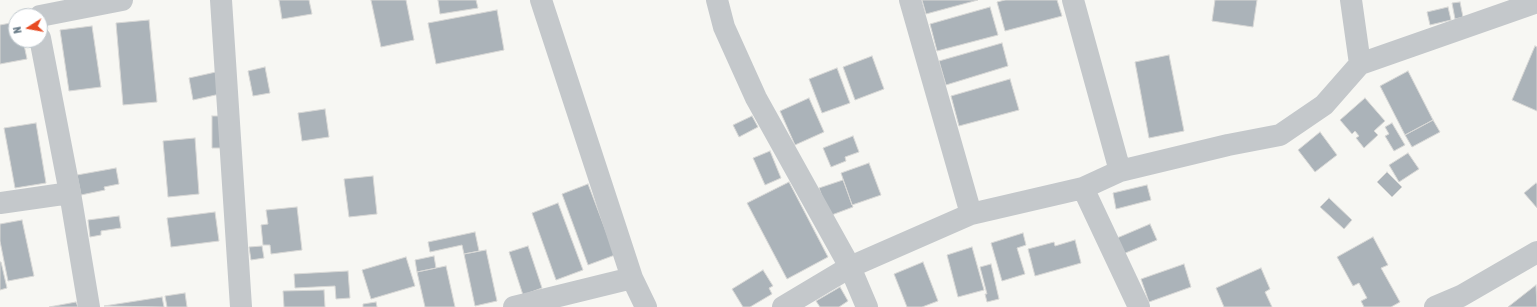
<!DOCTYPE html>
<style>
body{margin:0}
#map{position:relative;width:1537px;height:307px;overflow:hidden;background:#f7f7f3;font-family:"Asap Condensed",sans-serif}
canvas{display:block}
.north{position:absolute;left:8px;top:8px;width:40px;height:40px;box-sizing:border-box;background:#fff;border:1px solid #c1c9ce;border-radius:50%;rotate:259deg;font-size:11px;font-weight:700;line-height:16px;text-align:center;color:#657885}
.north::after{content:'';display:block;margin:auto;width:14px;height:18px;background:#e74a22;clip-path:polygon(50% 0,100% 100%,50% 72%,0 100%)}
</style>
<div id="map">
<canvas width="1537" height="307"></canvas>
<div class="north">N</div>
</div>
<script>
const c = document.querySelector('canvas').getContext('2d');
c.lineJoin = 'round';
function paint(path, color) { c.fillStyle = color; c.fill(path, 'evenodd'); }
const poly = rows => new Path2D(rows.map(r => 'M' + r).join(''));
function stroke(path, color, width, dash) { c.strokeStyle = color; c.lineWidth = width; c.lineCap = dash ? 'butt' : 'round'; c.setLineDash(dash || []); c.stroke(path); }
const building = poly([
 [279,0,309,0,312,14,282,19,279,0],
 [371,0,406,0,414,40,381,47,371,0],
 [438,0,476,0,478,8,440,14,438,0],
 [922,0,978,0,926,14,922,0],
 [1005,0,1057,0,1062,16,1005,31,997,2,1005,0],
 [1215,0,1257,0,1253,27,1212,21,1215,0],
 [1460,2,1463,17,1455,19,1452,3,1460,2],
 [990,7,998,35,937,51,930,24,990,7],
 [1448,7,1451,20,1430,25,1427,12,1448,7],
 [497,10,504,50,436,64,428,23,497,10],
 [149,20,157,102,123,105,116,23,149,20],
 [16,22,16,40,23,40,27,59,0,64,0,25,16,22],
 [92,26,101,87,69,91,60,30,92,26],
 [1002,43,1008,66,946,85,939,61,1002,43],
 [1535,46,1537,47,1537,111,1512,100,1535,46],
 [1169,55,1184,131,1149,138,1135,62,1169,55],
 [872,56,884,89,855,100,843,67,872,56],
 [265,67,270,93,253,96,248,71,265,67],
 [837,68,850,103,822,113,809,79,837,68],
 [1408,71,1433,120,1405,135,1380,86,1408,71],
 [216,72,220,94,193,100,189,78,216,72],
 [1010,79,1019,110,959,126,951,96,1010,79],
 [809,98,824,132,795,145,780,111,809,98],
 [1365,98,1385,121,1374,131,1378,135,1364,148,1356,138,1359,136,1355,131,1352,134,1340,120,1365,98],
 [325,109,329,137,302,141,298,113,325,109],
 [212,116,226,116,227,148,212,148,212,116],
 [752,116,758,127,739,137,733,125,752,116],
 [1433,120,1440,132,1412,147,1405,135,1433,120],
 [36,123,46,183,15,188,4,128,36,123],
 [1392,123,1405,145,1394,151,1385,136,1389,134,1385,127,1392,123],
 [1320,132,1337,155,1315,172,1298,150,1320,132],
 [853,136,859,152,845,157,846,161,831,167,823,148,853,136],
 [195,138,199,194,168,197,163,141,195,138],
 [770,151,781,178,765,185,753,158,770,151],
 [1408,153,1419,169,1399,182,1389,165,1408,153],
 [869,163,881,195,852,205,841,173,869,163],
 [116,168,119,184,104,187,105,190,81,195,77,175,116,168],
 [1387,172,1402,187,1392,197,1377,182,1387,172],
 [373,176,377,214,349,217,344,179,373,176],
 [843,180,853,207,829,216,819,188,843,180],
 [789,182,828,257,787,279,747,203,789,182],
 [1536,183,1537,184,1537,208,1524,193,1536,183],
 [588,184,615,255,588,265,562,194,588,184],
 [1147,185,1151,200,1116,209,1113,193,1147,185],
 [1329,198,1352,220,1344,229,1320,207,1329,198],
 [558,203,583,270,556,280,532,213,558,203],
 [297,207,302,250,271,254,270,245,263,245,261,225,268,224,266,210,297,207],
 [215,212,219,241,171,247,167,218,215,212],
 [119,216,121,228,101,231,101,235,90,237,88,220,119,216],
 [22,220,34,276,8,281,0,241,0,224,22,220],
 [1150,224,1157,240,1123,254,1117,238,1150,224],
 [475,232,479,251,464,254,462,245,430,252,428,242,475,232],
 [1023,233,1026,245,1017,248,1025,274,1002,281,991,243,1023,233],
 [1373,237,1388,265,1381,268,1400,302,1391,307,1364,307,1361,301,1367,298,1359,283,1353,286,1337,257,1373,237],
 [1075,240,1081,263,1035,276,1028,249,1054,242,1055,246,1075,240],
 [262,246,264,258,251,260,249,247,262,246],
 [528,246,542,288,523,295,509,252,528,246],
 [972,247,984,290,958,297,947,255,972,247],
 [486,250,497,301,475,306,464,254,486,250],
 [434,256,436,268,417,272,415,260,434,256],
 [406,257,415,286,371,299,362,270,406,257],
 [0,262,1,262,7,288,0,290,0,262],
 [923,262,938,301,922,307,907,307,894,274,923,262],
 [991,264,999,299,987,302,985,294,987,294,980,267,991,264],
 [1184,264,1191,287,1149,302,1141,279,1184,264],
 [446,266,455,307,425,307,417,272,446,266],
 [1261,268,1270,289,1265,292,1272,307,1224,307,1216,288,1261,268],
 [763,270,773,286,769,288,772,294,750,307,743,307,732,289,763,270],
 [348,271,350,298,336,299,335,286,295,288,294,274,348,271],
 [1536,285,1537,307,1508,307,1536,285],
 [840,287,848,301,839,307,820,307,816,301,840,287],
 [324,290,325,307,284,307,283,291,324,290],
 [185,293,187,307,167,307,165,296,185,293],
 [162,297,164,307,104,306,162,297],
 [76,302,78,307,49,307,76,302],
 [376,302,377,307,363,307,363,304,376,302]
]);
paint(building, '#abb3b9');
stroke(building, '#d8d8d6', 1);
stroke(poly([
 [221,0,241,307],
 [541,0,632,278,646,307],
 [717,0,724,27,756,98,850,267,867,307],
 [910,0,971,214],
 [1073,0,1120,171],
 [1351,0,1360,64],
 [40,16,122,0],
 [40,38,70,193,89,307],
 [1083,188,1139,307],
 [0,203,70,193],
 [514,307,632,278],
 [783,307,850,267,971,214,1083,188,1120,171,1228,145,1280,135,1324,105,1360,64,1537,2],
 [1435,307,1461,296,1537,252]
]), '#c4c8cb', 22);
</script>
